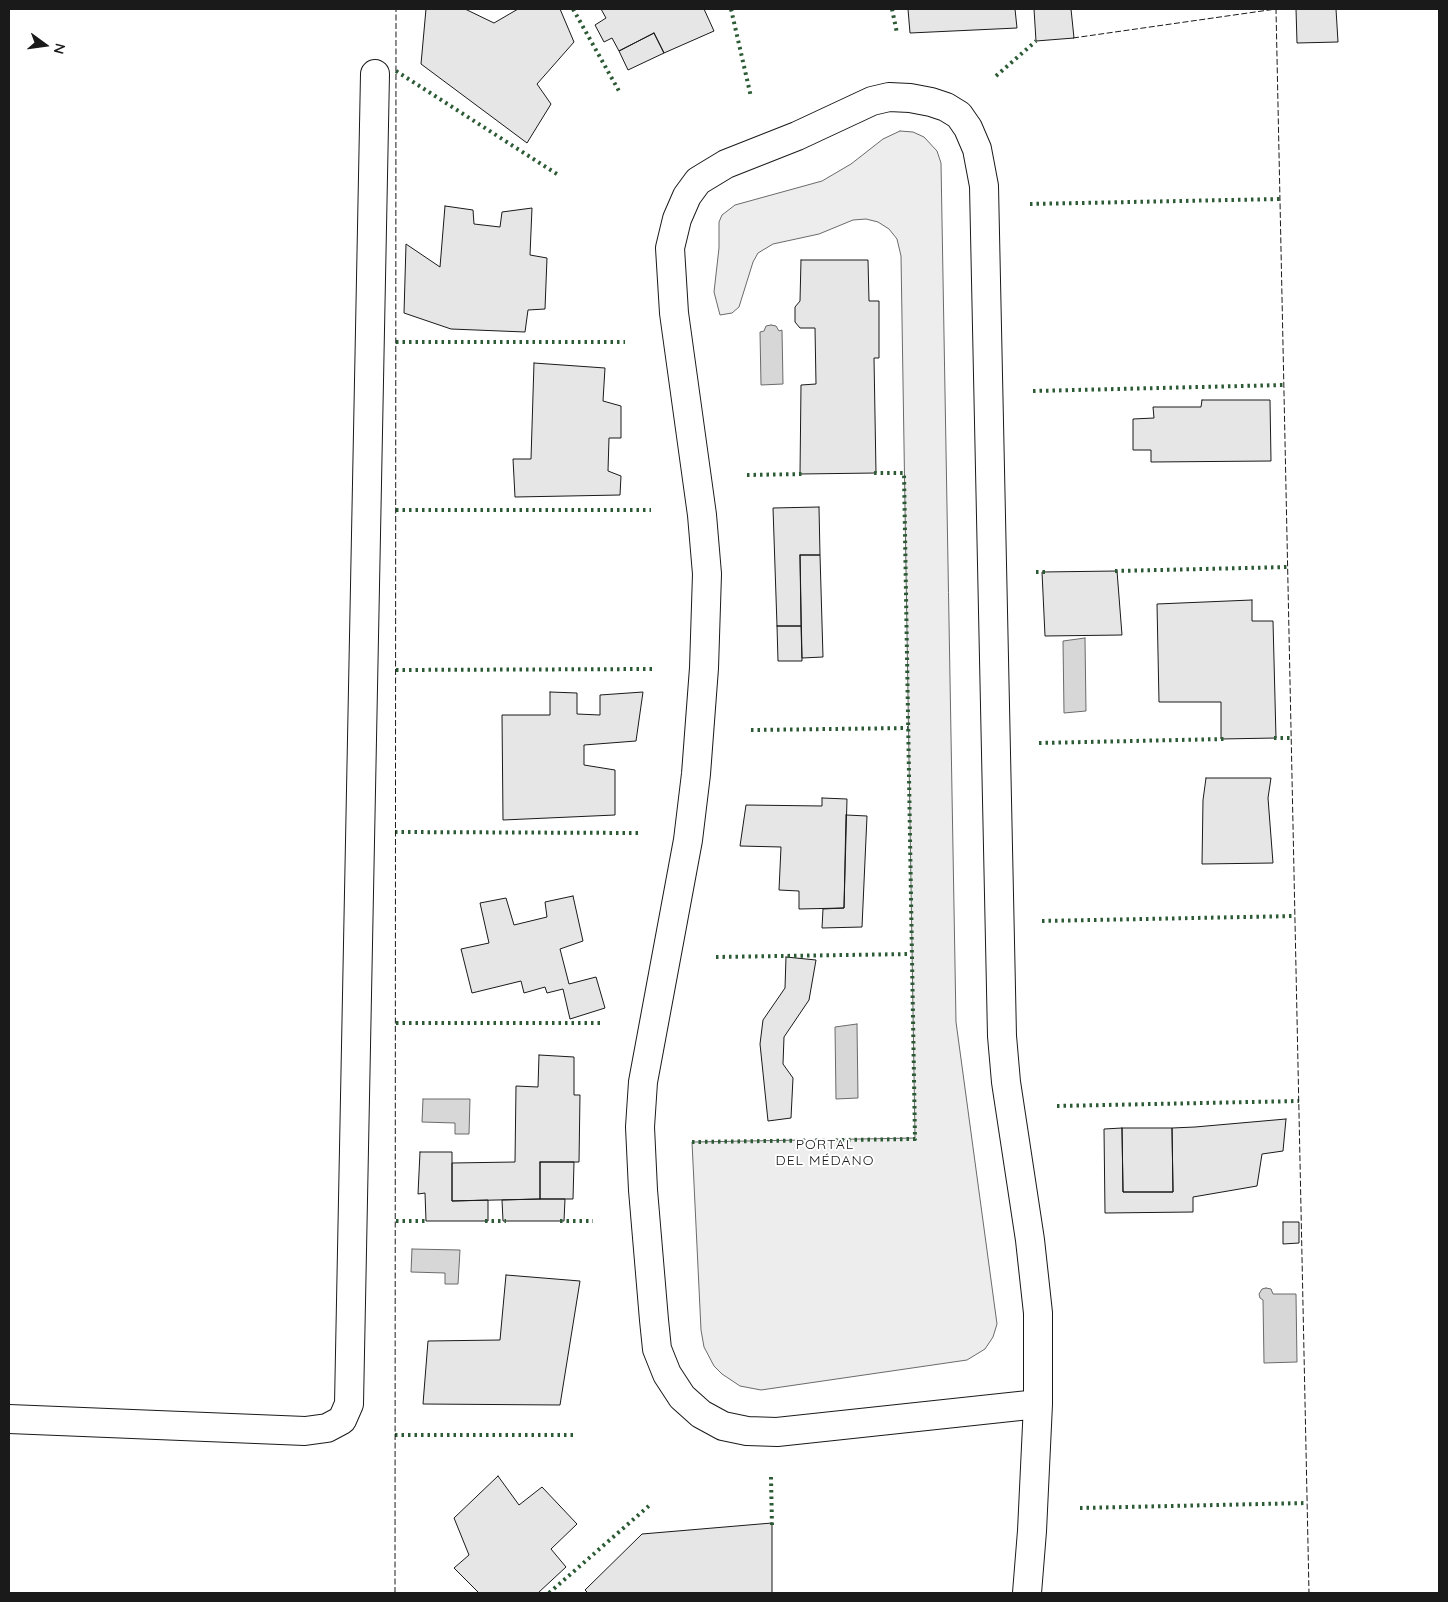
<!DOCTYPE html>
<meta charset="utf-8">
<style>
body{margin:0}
#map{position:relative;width:1448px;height:1602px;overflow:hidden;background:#fff;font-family:Quicksand,sans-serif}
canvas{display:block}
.frame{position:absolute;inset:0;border:10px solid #1a1a1a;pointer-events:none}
.north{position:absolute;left:20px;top:20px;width:50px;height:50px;-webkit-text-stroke:4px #fff;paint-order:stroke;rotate:104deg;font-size:14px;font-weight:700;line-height:20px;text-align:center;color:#1a1a1a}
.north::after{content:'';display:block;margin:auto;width:18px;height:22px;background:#1a1a1a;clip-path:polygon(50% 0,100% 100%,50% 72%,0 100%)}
</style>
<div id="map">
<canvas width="1448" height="1602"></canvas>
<div class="frame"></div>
<div class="north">N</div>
</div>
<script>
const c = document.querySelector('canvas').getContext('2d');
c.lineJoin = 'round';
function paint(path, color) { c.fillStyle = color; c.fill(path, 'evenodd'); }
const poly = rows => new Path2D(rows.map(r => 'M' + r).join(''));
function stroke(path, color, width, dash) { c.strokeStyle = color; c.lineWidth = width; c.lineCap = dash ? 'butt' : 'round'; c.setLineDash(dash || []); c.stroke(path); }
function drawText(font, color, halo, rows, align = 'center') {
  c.font = font + ' Quicksand,sans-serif'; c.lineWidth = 4; c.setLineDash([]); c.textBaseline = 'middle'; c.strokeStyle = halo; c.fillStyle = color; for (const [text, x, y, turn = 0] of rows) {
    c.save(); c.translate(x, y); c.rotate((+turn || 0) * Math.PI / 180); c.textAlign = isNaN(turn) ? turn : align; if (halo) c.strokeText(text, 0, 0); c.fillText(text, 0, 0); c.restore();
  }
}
const built = poly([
 [900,131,913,132,924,137,937,151,941,163,956,1022,997,1324,993,1337,985,1349,967,1360,761,1390,740,1386,722,1374,714,1366,704,1347,701,1330,692,1142,915,1138,901,256,897,239,889,229,878,222,866,219,853,220,819,234,773,244,758,253,753,262,739,307,732,313,720,315,714,292,719,248,719,222,722,215,735,205,822,181,851,164,883,139,900,131]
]);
paint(built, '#ededed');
stroke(built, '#6a6a6a', 1);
const water = poly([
 [771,325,776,326,779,331,782,330,783,384,761,385,760,332,764,331,766,326,771,325],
 [1085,638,1086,711,1064,713,1063,641,1085,638],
 [857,1024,858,1098,836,1099,835,1027,857,1024],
 [423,1099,470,1099,469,1134,455,1134,455,1123,422,1122,423,1099],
 [412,1249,460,1250,458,1284,445,1284,445,1273,411,1272,412,1249],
 [1266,1288,1271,1289,1273,1294,1296,1294,1297,1362,1264,1363,1263,1300,1260,1298,1259,1294,1262,1289,1266,1288]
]);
paint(water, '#d7d7d7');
stroke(water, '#6a6a6a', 1);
const building = poly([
 [426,9,465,9,494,23,518,9,560,9,574,42,537,84,551,104,527,143,421,64,426,9],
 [601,9,704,9,714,31,664,53,654,33,619,51,612,38,604,42,595,25,606,18,601,9],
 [908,9,1015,9,1017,28,910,33,908,9],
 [1034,9,1071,9,1074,38,1036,41,1034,9],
 [1296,9,1336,9,1338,42,1297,43,1296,9],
 [654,33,664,53,628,70,619,51,654,33],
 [445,206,473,210,474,224,500,227,502,212,532,208,530,255,547,258,545,309,528,310,525,332,451,329,404,313,406,244,440,267,445,206],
 [801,260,868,260,869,301,879,301,879,358,874,358,876,473,800,474,801,385,816,384,815,328,800,328,795,322,795,307,800,301,801,260],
 [534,363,605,368,603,401,621,406,621,438,609,438,608,471,621,476,620,495,515,497,513,459,531,459,534,363],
 [1202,400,1270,400,1271,461,1151,462,1151,450,1133,450,1133,419,1154,418,1153,407,1201,407,1202,400],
 [819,507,820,555,800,555,801,626,777,626,773,508,819,507],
 [800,555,820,555,823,657,802,658,800,555],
 [1117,571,1122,635,1045,636,1042,572,1117,571],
 [1252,600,1252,621,1273,621,1276,738,1221,739,1221,702,1159,702,1157,604,1252,600],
 [777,626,801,626,802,661,778,661,777,626],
 [550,692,577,693,577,714,600,715,600,695,643,692,636,741,584,745,584,765,615,770,615,815,503,820,502,715,550,715,550,692],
 [1206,778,1271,778,1268,798,1273,863,1202,864,1203,800,1206,778],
 [822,798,847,799,844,908,799,909,799,891,779,890,781,847,740,846,746,805,822,806,822,798],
 [846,815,867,816,862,927,822,928,823,909,844,908,846,815],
 [573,896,583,941,560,949,569,984,596,977,605,1008,570,1019,563,989,547,993,545,987,524,993,521,981,472,993,461,949,489,943,480,903,506,898,514,925,547,917,545,902,573,896],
 [786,957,816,960,809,1000,784,1037,783,1064,793,1078,791,1118,768,1121,760,1044,763,1020,785,988,786,957],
 [539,1055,574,1057,574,1095,580,1095,579,1162,540,1162,540,1199,452,1201,452,1163,515,1162,516,1086,538,1087,539,1055],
 [1286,1119,1283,1151,1262,1154,1257,1186,1193,1197,1193,1212,1105,1213,1104,1129,1122,1128,1123,1192,1173,1192,1172,1128,1195,1127,1286,1119],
 [1122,1128,1172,1128,1173,1192,1123,1192,1122,1128],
 [420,1152,452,1152,452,1201,488,1200,488,1221,426,1221,425,1193,418,1194,420,1152],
 [540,1162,574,1162,573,1199,540,1199,540,1162],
 [540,1199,565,1199,564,1221,503,1221,502,1200,540,1199],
 [1283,1222,1299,1222,1299,1243,1283,1244,1283,1222],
 [506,1275,580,1281,560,1405,423,1404,428,1341,500,1340,506,1275],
 [498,1476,519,1505,542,1487,577,1524,551,1549,566,1567,538,1593,479,1593,454,1568,469,1555,454,1518,498,1476],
 [772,1523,772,1593,588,1593,585,1590,642,1534,772,1523]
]);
paint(building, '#e6e6e6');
stroke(building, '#1a1a1a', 1);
const street = poly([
 [9,1419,305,1431,327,1428,342,1420,349,1404,375,74],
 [1027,1593,1032,1531,1038,1404,1038,1313,1030,1240,1006,1082,1002,1036,984,186,977,149,968,128,959,115,946,107,931,102,910,98,889,97,872,101,797,136,726,164,698,181,687,196,677,219,670,248,674,313,702,515,707,574,704,668,696,774,688,840,643,1082,640,1127,643,1190,654,1320,657,1349,667,1374,682,1397,701,1414,723,1426,747,1431,777,1432,1038,1404]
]);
stroke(street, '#1a1a1a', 30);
stroke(street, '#fff', 28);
stroke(poly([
 [573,9,619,91],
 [731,9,751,97],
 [892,9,897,33],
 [396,71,560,176],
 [996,76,1036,41],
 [1030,204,1280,199],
 [396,342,625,342],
 [1033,391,1284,385],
 [747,475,803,474],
 [396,510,651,510],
 [1115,571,1288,567],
 [1036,572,1046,572],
 [396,670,655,669],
 [751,730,908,728],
 [1274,738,1292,738],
 [1039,743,1225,739],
 [395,832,638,833],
 [1042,921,1295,916],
 [716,957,911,954],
 [396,1023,603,1023],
 [1057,1106,1299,1101],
 [692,1142,915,1139,904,473,873,473],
 [396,1221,428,1221],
 [485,1221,506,1221],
 [560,1221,593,1221],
 [395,1435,574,1435],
 [771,1477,772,1526],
 [1080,1508,1307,1503],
 [549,1593,651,1504]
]), '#2b5a34', 4, [2.5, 4]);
stroke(poly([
 [1073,38,1276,9,1309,1593],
 [395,1593,396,9]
]), '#1a1a1a', 1, [6, 2.5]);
c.letterSpacing = '1px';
drawText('14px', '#1a1a1a', '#fff', [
 ["PORTAL",825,1145],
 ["DEL MÉDANO",825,1161]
]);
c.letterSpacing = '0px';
</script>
